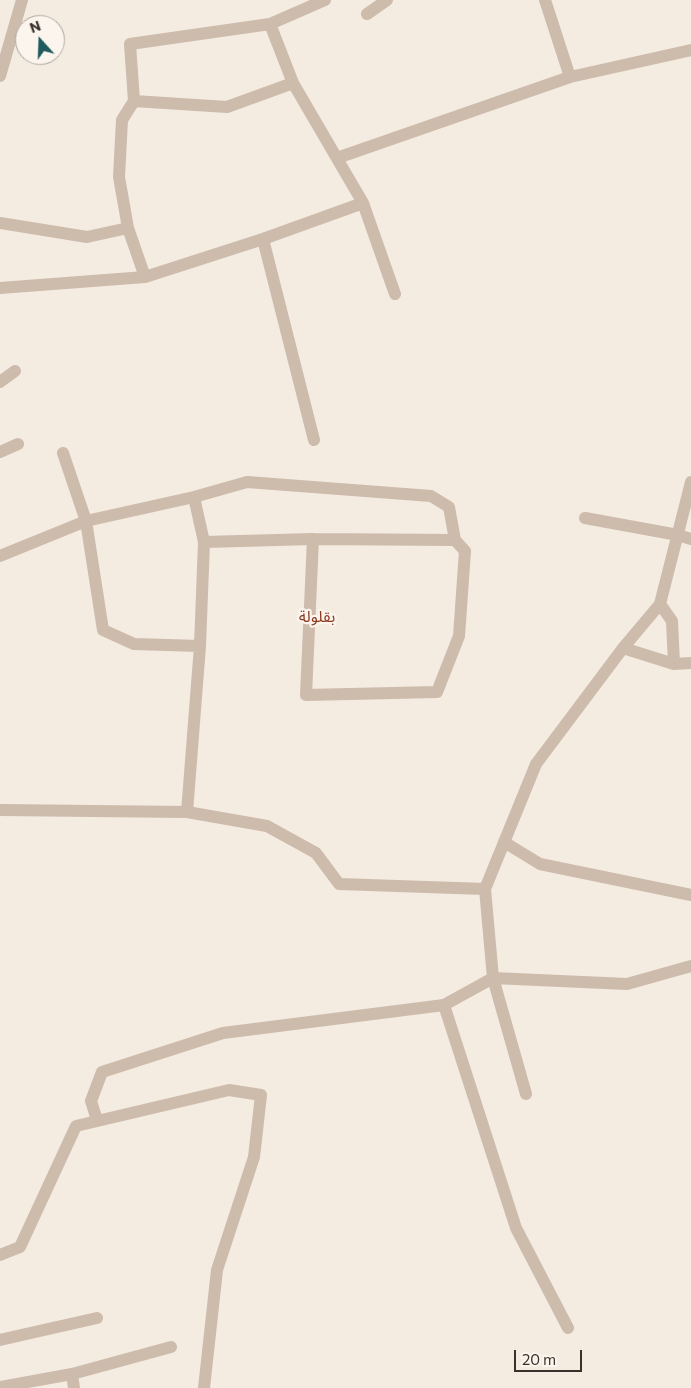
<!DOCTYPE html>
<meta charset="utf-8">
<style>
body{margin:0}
#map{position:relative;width:691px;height:1388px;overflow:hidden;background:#f4ebe1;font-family:Commissioner,sans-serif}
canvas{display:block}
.north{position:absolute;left:15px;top:15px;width:50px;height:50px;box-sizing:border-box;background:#fbf5ee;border:1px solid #aea6a0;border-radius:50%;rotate:340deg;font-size:14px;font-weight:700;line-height:20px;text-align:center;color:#3b302b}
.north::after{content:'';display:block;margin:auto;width:18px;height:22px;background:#1f5a5e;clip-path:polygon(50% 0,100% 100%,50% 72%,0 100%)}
.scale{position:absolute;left:514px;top:1350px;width:68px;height:22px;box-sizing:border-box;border:2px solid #3b302b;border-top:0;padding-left:6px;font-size:15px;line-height:18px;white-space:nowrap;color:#3b302b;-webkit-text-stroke:4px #fbf5ee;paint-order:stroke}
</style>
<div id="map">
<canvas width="691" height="1388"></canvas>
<div class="north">N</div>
<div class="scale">20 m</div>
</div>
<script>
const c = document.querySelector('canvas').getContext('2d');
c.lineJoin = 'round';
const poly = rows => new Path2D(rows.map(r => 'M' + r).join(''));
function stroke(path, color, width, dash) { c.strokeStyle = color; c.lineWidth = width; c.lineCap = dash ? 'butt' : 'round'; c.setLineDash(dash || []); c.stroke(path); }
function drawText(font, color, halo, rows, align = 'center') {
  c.font = font + ' Commissioner,"Noto Sans Arabic",sans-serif'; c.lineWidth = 4.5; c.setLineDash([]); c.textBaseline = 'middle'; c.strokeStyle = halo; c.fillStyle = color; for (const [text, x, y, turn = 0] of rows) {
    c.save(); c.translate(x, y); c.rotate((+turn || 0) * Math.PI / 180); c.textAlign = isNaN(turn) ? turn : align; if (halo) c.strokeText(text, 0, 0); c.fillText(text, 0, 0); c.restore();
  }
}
stroke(poly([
 [545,0,570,77],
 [367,14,387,0],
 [270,24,293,83,363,203,395,294],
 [0,76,22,0],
 [134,101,227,107,293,83],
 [337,158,570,77,691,50],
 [0,223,87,237,128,228],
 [263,239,314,440],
 [145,277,128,228,119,177,122,120,134,101,130,44,270,24,325,0],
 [0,288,145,277,263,239,363,203],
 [0,382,15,371],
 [0,452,18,444],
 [63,453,86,521,103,630,134,644,200,646],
 [585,518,678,535,691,539],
 [204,542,313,539,455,540],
 [0,556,86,521,194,497,247,482,431,496,449,507,455,540,465,551,459,636,437,692,306,695,313,539],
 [660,604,672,621,674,664],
 [623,648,674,664,691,663],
 [0,810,187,812,267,826,316,853,339,884,485,889],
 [187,812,200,646,204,542,194,497],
 [504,842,540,864,691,895],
 [444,1005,516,1228,568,1328],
 [526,1094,493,978,485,889,536,764,623,648,660,604,691,482],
 [97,1120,91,1101,102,1072,223,1033,444,1005,493,978,627,984,691,966],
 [0,1255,20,1247,76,1126,229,1090,261,1095,254,1157,217,1270,204,1388],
 [0,1340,97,1318],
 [72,1374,74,1388],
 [0,1387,72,1374,171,1347]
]), '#cdbbac', 12);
drawText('16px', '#8c3b22', '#fbf5ee', [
 ["بقلولة",317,617]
]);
</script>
